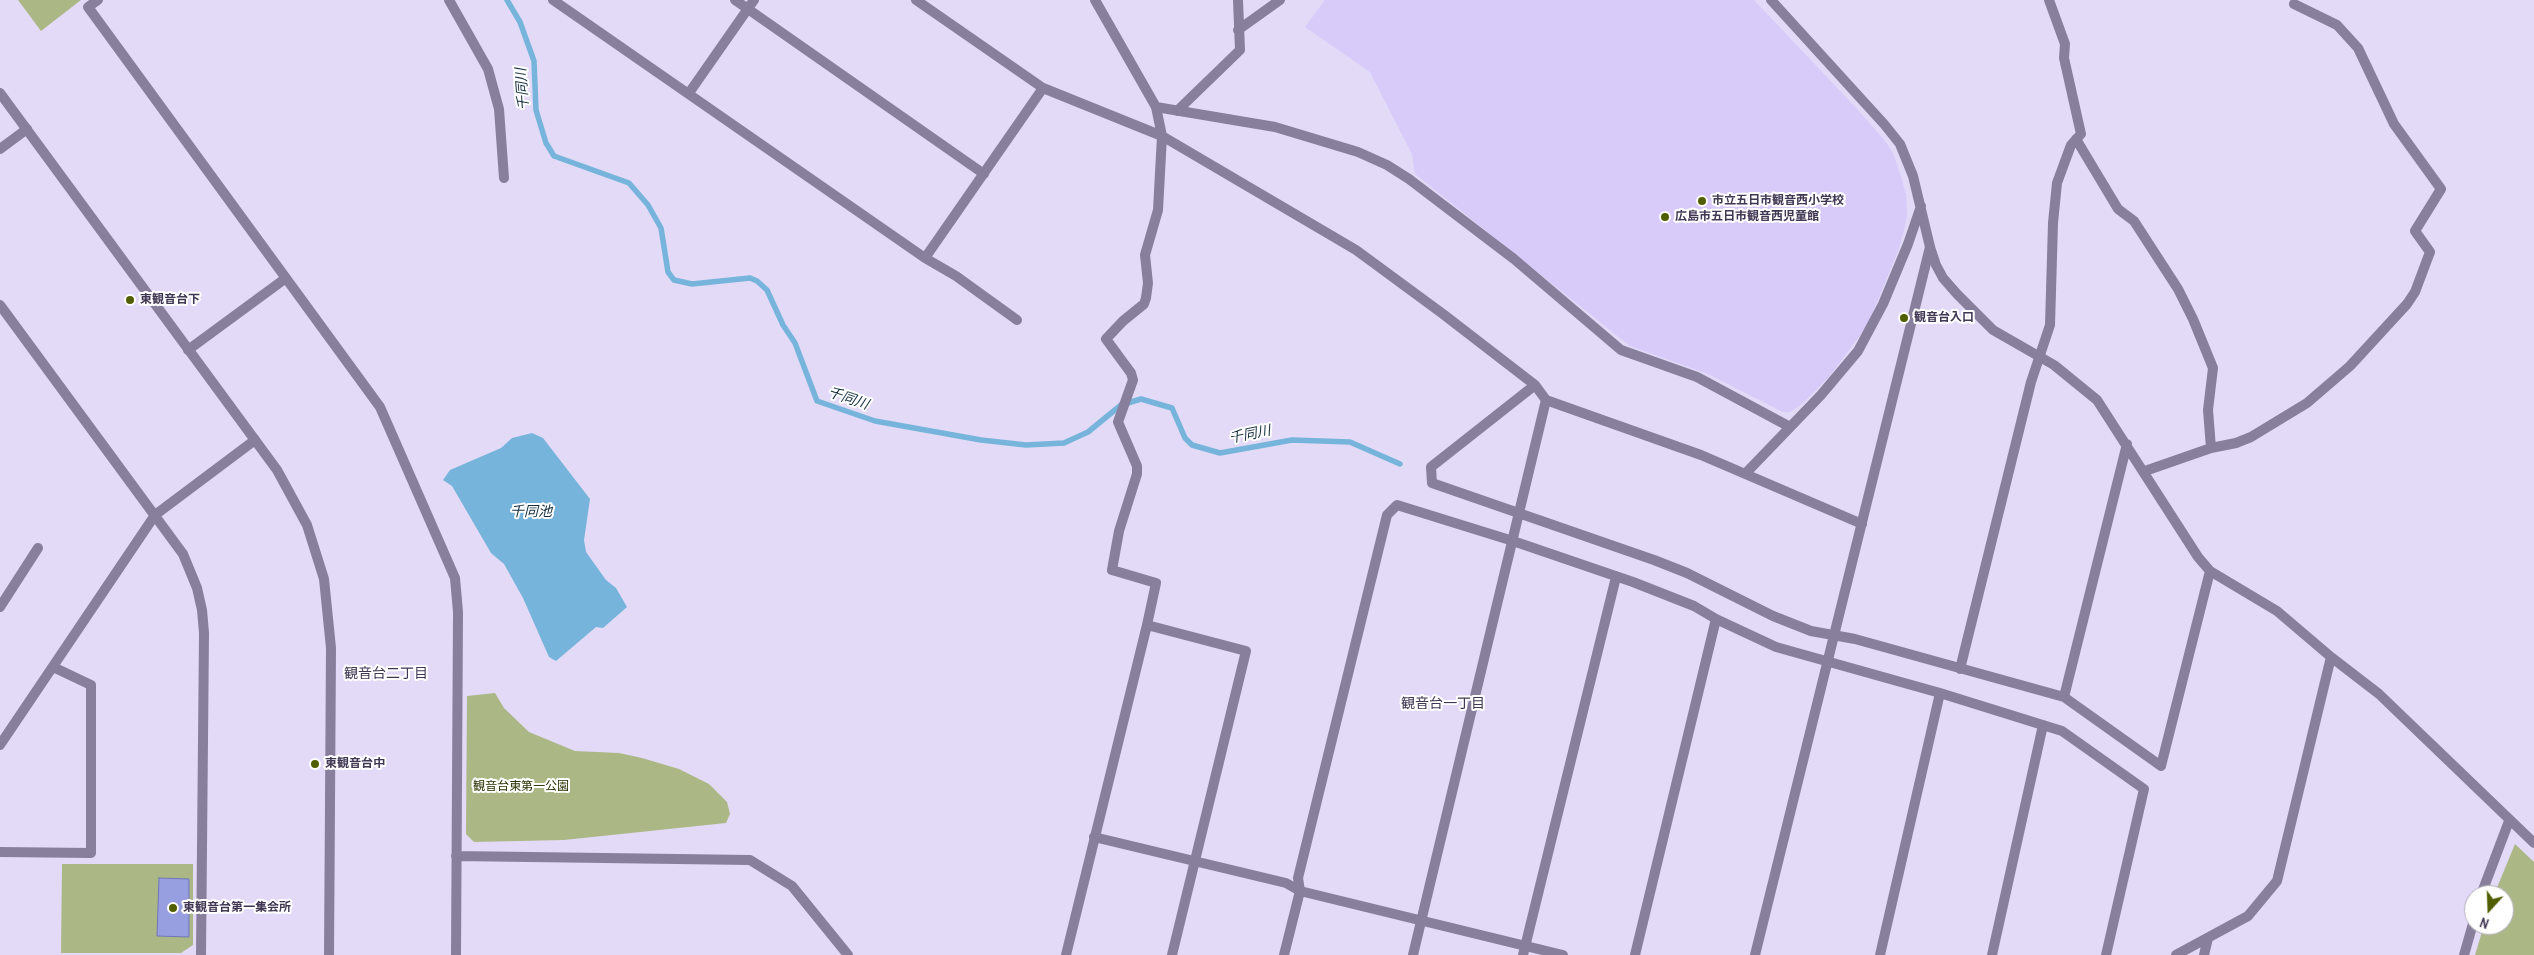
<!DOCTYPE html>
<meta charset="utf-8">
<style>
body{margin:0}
#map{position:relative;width:2534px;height:955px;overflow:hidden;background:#e2daf6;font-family:"Archivo Narrow",sans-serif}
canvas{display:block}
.north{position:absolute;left:2464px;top:885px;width:50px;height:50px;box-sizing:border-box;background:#fff;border:1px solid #b3afba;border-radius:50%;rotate:200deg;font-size:14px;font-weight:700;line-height:20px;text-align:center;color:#403753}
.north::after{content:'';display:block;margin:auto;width:18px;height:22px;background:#515e00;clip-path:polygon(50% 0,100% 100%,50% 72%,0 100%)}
</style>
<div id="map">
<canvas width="2534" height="955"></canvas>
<div class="north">N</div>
</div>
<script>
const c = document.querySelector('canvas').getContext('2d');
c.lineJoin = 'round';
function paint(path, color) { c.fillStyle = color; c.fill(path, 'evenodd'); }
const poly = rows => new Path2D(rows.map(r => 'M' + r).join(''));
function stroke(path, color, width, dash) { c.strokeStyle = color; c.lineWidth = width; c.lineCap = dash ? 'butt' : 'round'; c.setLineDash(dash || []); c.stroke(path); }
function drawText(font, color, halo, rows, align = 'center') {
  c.font = font + ' "Archivo Narrow","Noto Sans JP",sans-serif'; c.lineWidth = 4; c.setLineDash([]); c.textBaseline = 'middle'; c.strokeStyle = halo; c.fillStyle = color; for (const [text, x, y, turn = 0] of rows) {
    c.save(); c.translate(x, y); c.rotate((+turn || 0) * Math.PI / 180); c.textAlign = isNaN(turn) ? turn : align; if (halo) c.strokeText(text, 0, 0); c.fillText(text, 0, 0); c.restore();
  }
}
paint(poly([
 [1325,0,1754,0,1857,109,1885,141,1893,153,1901,177,1906,194,1907,216,1904,230,1898,251,1867,326,1829,377,1802,404,1790,412,1783,412,1708,374,1630,346,1415,174,1412,154,1370,72,1305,27]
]), '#d8caf9');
paint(poly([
 [18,0,81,0,41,31],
 [495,693,504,708,529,732,575,751,619,753,642,758,679,769,709,784,727,802,730,814,726,823,564,840,474,842,466,834,467,696],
 [2515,844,2534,862,2534,955,2475,955,2484,925,2504,925,2504,895,2494,895],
 [62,864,193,864,193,945,181,953,61,953]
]), '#acb786');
paint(poly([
 [532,433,543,438,590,499,584,540,586,552,606,580,616,588,627,607,603,628,596,627,556,661,549,657,523,598,504,564,491,553,452,486,443,480,450,470,501,448,512,438]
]), '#77b4dc');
stroke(poly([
 [507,0,520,22,534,61,536,110,546,143,554,156,629,183,648,205,661,228,668,272,674,280,692,284,750,278,757,281,767,290,783,325,795,343,817,401,875,421,981,440,1026,445,1064,443,1088,432,1121,405,1141,399,1172,408,1185,438,1192,445,1220,453,1292,440,1350,442,1400,464]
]), '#77b4dc', 5.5);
const building = poly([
 [159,878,189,879,189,937,157,936,159,878]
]);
paint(building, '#979fe1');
stroke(building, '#7076b6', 1);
stroke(poly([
 [98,0,88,7,380,407,455,578,458,612,456,955],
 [449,0,488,69,499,109,504,178],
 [553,0,925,258],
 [735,0,984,174],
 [916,0,1043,88,1162,136,1356,250,1443,314,1535,385,1546,400,1701,455,1862,524],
 [1095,0,1156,107,1162,136,1158,210,1145,255,1148,283,1146,298,1144,304,1123,321,1106,339,1131,373,1133,380,1118,422,1137,466,1137,474,1119,531,1112,570,1156,583,1147,625],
 [1771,0,1884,124,1900,144,1913,176,1930,247,1936,265,1943,278,1957,294,1993,330,2054,365,2097,400,2198,557,2210,571,2277,611,2331,657,2379,694,2534,843],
 [1238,30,1280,0],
 [689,93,754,0],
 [1156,107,1275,127,1358,152,1387,165,1409,179,1514,259,1621,350,1697,377,1790,427],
 [1177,111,1240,50,1238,0],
 [2076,139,2118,209,2134,221,2178,289,2193,319,2213,368,2208,410,2211,448],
 [0,149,27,129],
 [0,305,183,554,197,588,202,610,204,633,201,955],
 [1017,320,956,276,925,258,1043,88],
 [188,350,286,278],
 [1535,385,1431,467,1432,483,1654,560,1687,573,1773,616,1811,631,1855,639,2064,697,2161,766,2210,571],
 [2145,471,2211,448,2236,443,2251,437,2307,403,2350,366,2407,304,2415,292,2430,252,2415,231,2441,189,2394,124,2358,48,2337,25,2294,4],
 [1745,474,1821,395,1858,351,1883,304,1908,244,1921,206],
 [0,607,38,548],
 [1960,669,2031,382,2050,325,2053,223,2057,183,2071,145,2081,134,2064,58,2065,44,2049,0],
 [2064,697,2127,444],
 [0,745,155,515,255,440],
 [1094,837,1286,883,1300,891,1298,878,1387,515,1397,505,1513,541,1633,582,1694,606,1716,619,1776,647,1940,693,2062,731,2144,789,2106,955],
 [0,852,91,853,91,685,53,667],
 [456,856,750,860,792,886,848,955],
 [2481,895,2509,821],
 [1066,955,1147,625,1246,651,1172,955],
 [1413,955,1546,400],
 [1523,955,1616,577],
 [1635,955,1716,619],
 [1880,955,1940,693],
 [1992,955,2043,725],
 [2176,955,2248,916,2277,881,2331,657],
 [2204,955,2208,938],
 [2464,955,2474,920]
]), '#887f9c', 10);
stroke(poly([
 [0,93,277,470,307,525,324,579,331,648,329,955],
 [1284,955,1300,891,1563,955],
 [1755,955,1930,247]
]), '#887f9c', 10);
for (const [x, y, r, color] of [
 [1702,201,5,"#515e00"],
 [1665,217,5,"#515e00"],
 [130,300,5,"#515e00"],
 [1904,318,5,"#515e00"],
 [315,764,5,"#515e00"],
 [173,908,5,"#515e00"]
]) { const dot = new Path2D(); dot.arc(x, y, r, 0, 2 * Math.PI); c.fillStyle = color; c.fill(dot); stroke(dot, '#fff', 2); }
drawText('bold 12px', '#403753', '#fff', [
 ["市立五日市観音西小学校",1712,201],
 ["広島市五日市観音西児童館",1675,217],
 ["東観音台下",140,300],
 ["観音台入口",1914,318],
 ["東観音台中",325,764],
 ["東観音台第一集会所",183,908]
], 'left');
drawText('12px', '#293100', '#fff', [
 ["観音台東第一公園",521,787]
]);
drawText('italic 14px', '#122e3f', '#fff', [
 ["千同川",523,89,-94],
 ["千同川",848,399,19],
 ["千同川",1250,435,-11],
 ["千同池",531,512]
]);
drawText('14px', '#403753', '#fff', [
 ["観音台二丁目",386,674],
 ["観音台一丁目",1443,704]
]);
</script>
